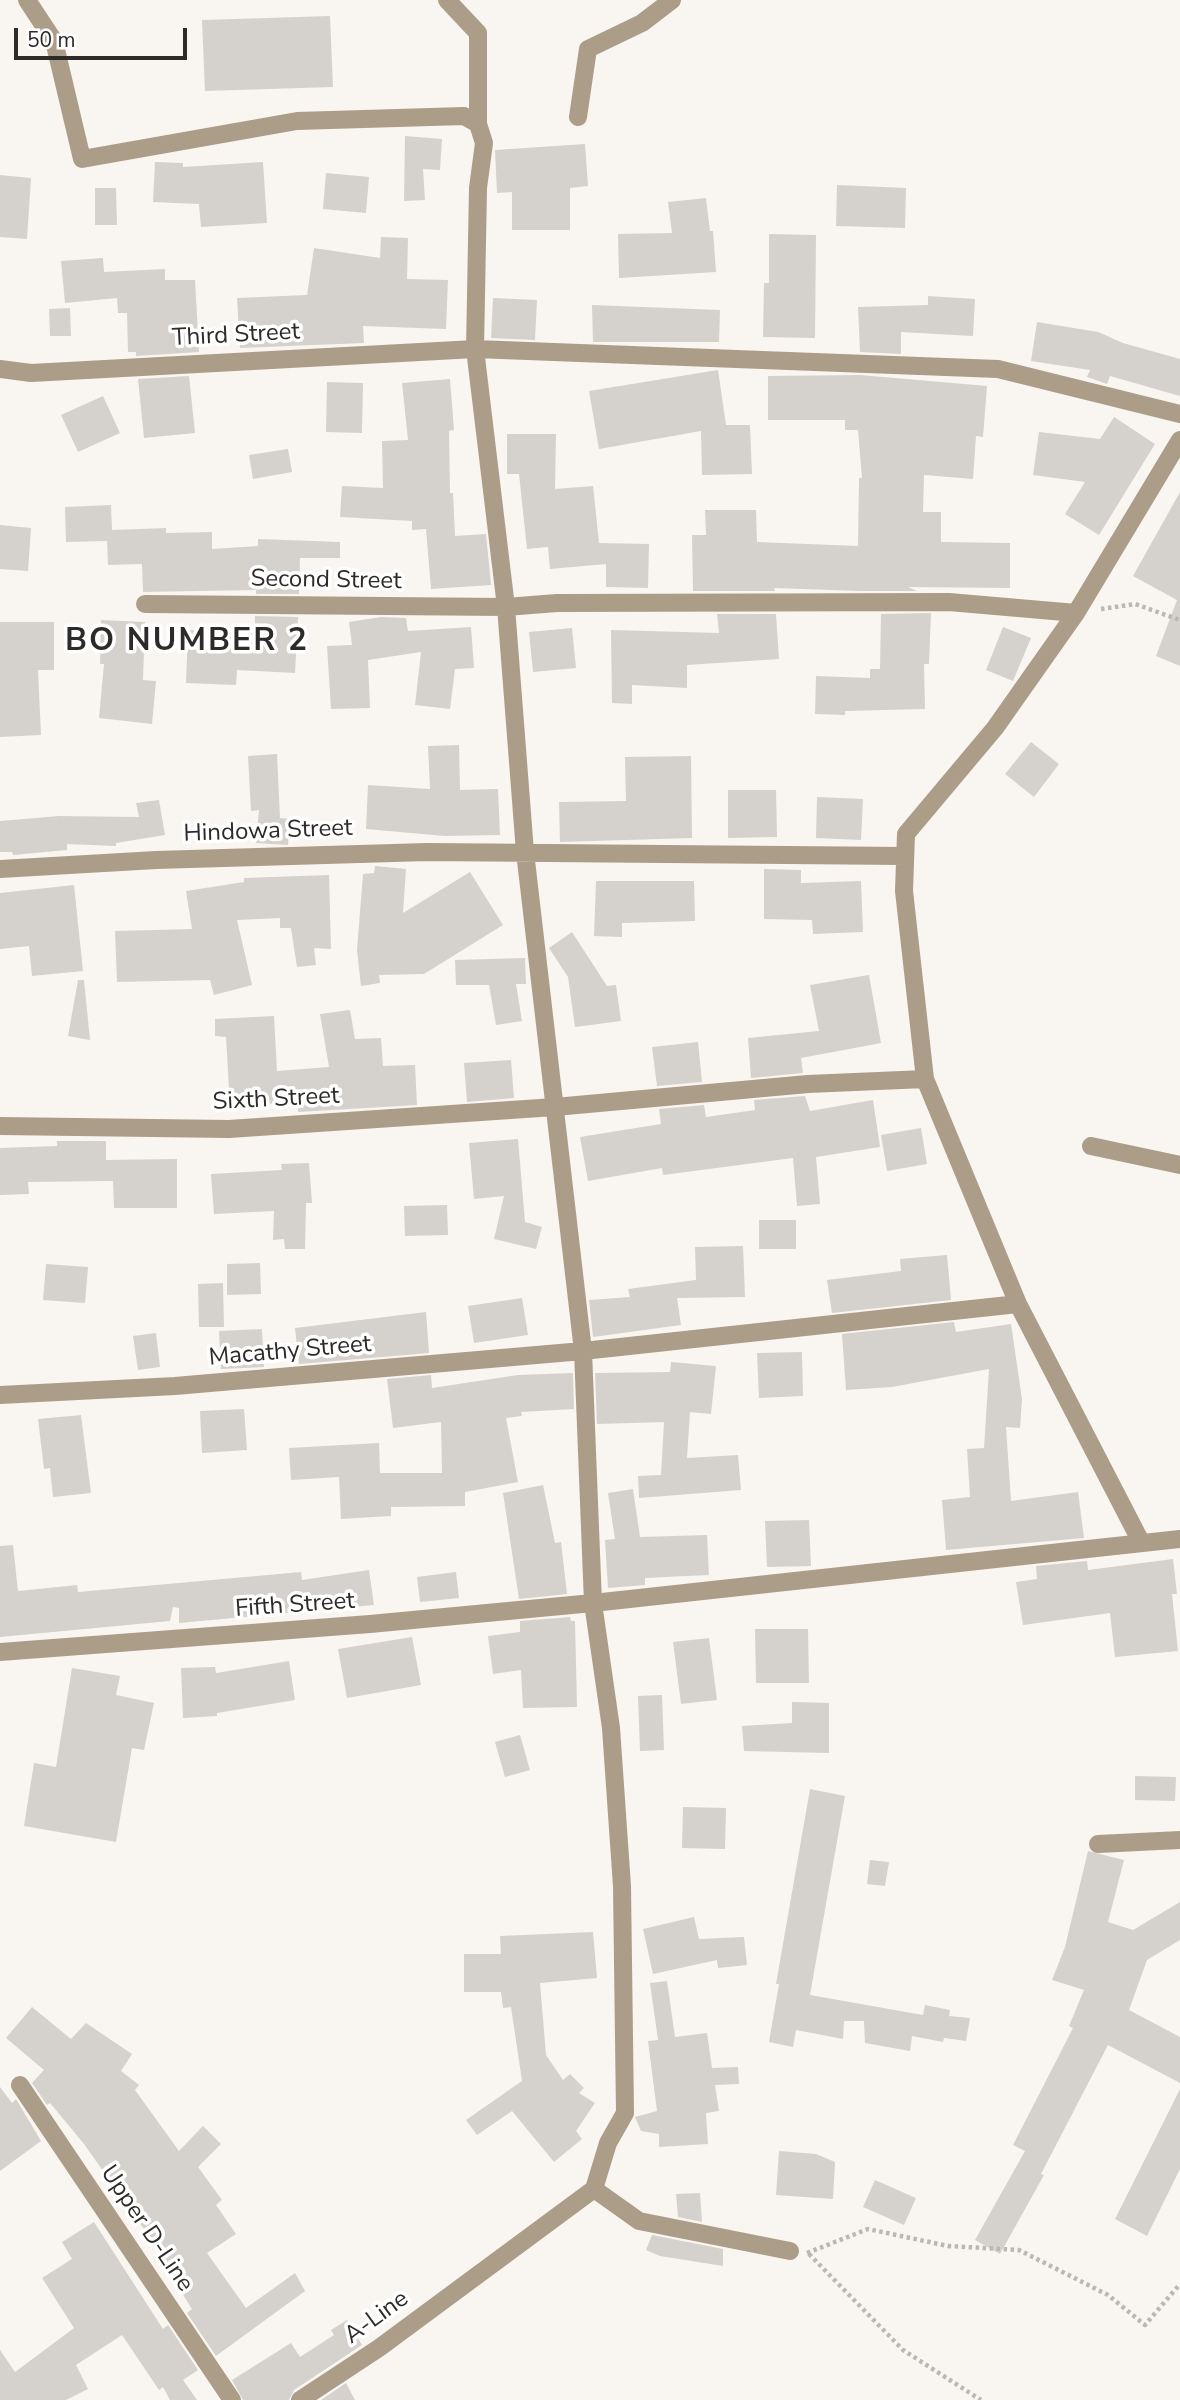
<!DOCTYPE html>
<style>
body{margin:0}
#map{position:relative;width:1180px;height:2400px;overflow:hidden;background:#f9f5f1;font-family:"Nunito Sans",sans-serif}
canvas{display:block}
.scale{position:absolute;left:14px;top:28px;width:173px;height:32px;box-sizing:border-box;border:4px solid #2c2b29;border-top:0;padding-left:9px;font-size:21px;line-height:24px;white-space:nowrap;color:#2c2b29;-webkit-text-stroke:5px #fff;paint-order:stroke}
</style>
<div id="map">
<canvas width="1180" height="2400"></canvas>
<div class="scale">50 m</div>
</div>
<script>
const c = document.querySelector('canvas').getContext('2d');
c.lineJoin = 'round';
function paint(path, color) { c.fillStyle = color; c.fill(path, 'evenodd'); }
const poly = rows => new Path2D(rows.map(r => 'M' + r).join(''));
function stroke(path, color, width, dash) { c.strokeStyle = color; c.lineWidth = width; c.lineCap = dash ? 'butt' : 'round'; c.setLineDash(dash || []); c.stroke(path); }
function drawText(font, color, halo, rows, align = 'center') {
  c.font = font + ' "Nunito Sans",sans-serif'; c.lineWidth = 7; c.setLineDash([]); c.textBaseline = 'middle'; c.strokeStyle = halo; c.fillStyle = color; for (const [text, x, y, turn = 0] of rows) {
    c.save(); c.translate(x, y); c.rotate((+turn || 0) * Math.PI / 180); c.textAlign = isNaN(turn) ? turn : align; if (halo) c.strokeText(text, 0, 0); c.fillText(text, 0, 0); c.restore();
  }
}
paint(poly([
 [330,16,333,87,205,91,202,20],
 [405,136,442,139,440,170,423,169,425,200,404,201],
 [585,144,588,186,570,188,570,230,512,230,512,192,497,193,495,150],
 [155,162,183,163,183,167,263,162,267,223,201,227,199,204,153,202],
 [326,173,369,177,366,213,323,209],
 [0,175,31,178,27,239,0,237],
 [837,185,906,188,905,228,836,226],
 [95,188,116,188,117,225,95,225],
 [706,198,710,231,713,231,716,272,619,278,618,234,672,233,668,202],
 [769,234,816,235,815,338,763,337,764,283,769,283],
 [381,237,408,238,407,279,448,280,446,329,363,326,364,343,240,348,237,298,307,295,314,248,380,258],
 [103,258,104,272,165,269,165,280,195,280,199,352,136,356,136,352,128,352,127,313,118,313,117,298,65,303,61,261],
 [928,296,975,299,973,336,901,332,901,354,860,352,858,307,928,305],
 [493,298,537,300,535,340,491,338],
 [592,305,720,310,719,342,593,342],
 [70,308,71,336,50,336,49,309],
 [1037,322,1098,332,1123,343,1180,359,1180,396,1110,376,1107,384,1087,377,1090,370,1031,361],
 [718,370,726,425,750,425,752,474,702,475,701,431,599,449,589,391],
 [860,375,987,386,983,437,976,436,973,479,924,475,923,512,941,512,941,542,1010,543,1010,588,908,587,917,591,859,591,774,588,775,591,693,591,692,535,706,535,705,510,756,510,757,542,858,546,859,478,862,478,858,430,845,430,845,420,768,420,768,376],
 [189,376,195,433,144,438,138,379],
 [450,379,454,430,449,431,450,493,453,493,455,536,486,534,491,585,431,589,426,529,412,530,412,521,340,517,342,486,383,488,382,441,408,440,402,383],
 [327,382,363,383,362,433,326,432],
 [103,396,120,433,78,452,61,415],
 [1114,417,1155,444,1099,535,1065,514,1085,482,1033,475,1039,432,1100,439],
 [507,434,556,434,555,489,593,486,599,543,649,544,648,588,606,587,606,564,550,569,548,547,527,549,519,474,507,474],
 [288,449,292,472,253,479,249,455],
 [1180,492,1180,666,1156,656,1177,600,1133,576],
 [111,505,112,530,166,528,166,533,212,532,212,549,258,546,258,539,340,542,340,558,300,558,299,594,256,594,256,590,143,592,142,564,108,565,107,541,66,542,65,507],
 [0,525,31,528,28,571,0,569],
 [931,613,929,664,924,664,925,709,845,711,845,715,815,714,816,676,870,678,870,669,880,669,881,614],
 [717,614,776,614,779,659,687,665,687,688,632,685,632,704,612,703,611,630,719,633],
 [255,616,298,617,295,673,237,670,236,685,186,683,188,630,244,633,244,627,255,627],
 [381,617,406,618,408,631,471,627,474,668,455,669,450,709,415,705,421,652,368,660,370,708,331,709,327,646,352,645,349,622],
 [101,620,145,622,143,680,156,681,152,724,99,718,104,664,100,664],
 [0,622,54,622,54,670,38,670,41,735,0,737],
 [1003,627,1031,638,1013,681,986,670],
 [572,628,576,668,533,672,529,632],
 [1031,742,1059,764,1034,797,1005,774],
 [459,745,460,790,498,789,500,835,445,836,366,829,368,785,430,789,428,746],
 [277,754,280,818,290,819,288,845,256,843,259,810,251,811,248,756],
 [691,756,692,838,560,842,559,802,626,801,625,757],
 [728,790,776,790,777,837,728,838],
 [817,797,863,799,861,840,816,838],
 [159,800,165,835,116,843,116,846,67,844,67,850,13,855,12,852,0,852,0,821,59,816,139,817,136,803],
 [375,866,406,869,403,913,470,872,503,925,424,974,379,975,380,983,361,986,357,950,363,874,374,873],
 [764,869,801,870,801,883,861,881,863,932,813,934,812,920,764,919],
 [329,875,331,949,314,948,316,965,297,967,291,928,280,928,280,918,237,920,252,985,214,995,210,980,117,982,115,931,192,929,186,891,244,882,244,878],
 [596,881,694,881,695,921,622,923,622,937,594,936],
 [74,885,83,971,32,976,29,946,0,949,0,893],
 [572,932,607,986,616,985,621,1021,575,1027,568,977,549,948],
 [525,958,526,984,516,984,522,1021,496,1025,489,985,456,985,455,960],
 [869,975,881,1043,801,1058,803,1073,751,1078,748,1038,819,1031,810,985],
 [78,980,84,980,90,1040,68,1036],
 [350,1010,355,1039,381,1038,383,1066,415,1065,417,1105,298,1112,298,1102,230,1106,226,1037,215,1036,215,1019,274,1016,277,1071,329,1067,320,1014],
 [698,1042,702,1082,657,1086,652,1047],
 [511,1060,514,1098,467,1102,464,1063],
 [805,1096,810,1111,873,1100,880,1147,816,1157,820,1204,797,1206,793,1158,663,1175,662,1168,588,1181,580,1137,661,1124,659,1109,704,1105,706,1117,755,1110,754,1100],
 [921,1128,927,1164,887,1171,881,1135],
 [518,1139,525,1222,542,1227,536,1249,494,1239,504,1196,474,1199,469,1143],
 [57,1141,106,1141,106,1160,177,1159,177,1208,114,1208,113,1181,28,1182,29,1194,0,1195,0,1148,57,1146],
 [309,1163,312,1203,306,1203,305,1249,285,1249,284,1239,273,1240,274,1211,214,1214,211,1174,282,1170,281,1164],
 [447,1205,448,1235,405,1236,404,1206],
 [759,1220,796,1220,796,1249,759,1249],
 [743,1246,745,1297,677,1298,681,1325,593,1337,589,1300,630,1297,628,1289,696,1280,695,1247],
 [947,1255,951,1300,832,1313,827,1280,901,1271,900,1259],
 [260,1263,261,1294,227,1295,227,1264],
 [46,1264,88,1267,85,1303,43,1300],
 [223,1283,224,1327,199,1327,198,1284],
 [522,1298,528,1335,474,1343,468,1306],
 [426,1312,429,1353,299,1364,295,1328],
 [954,1322,956,1332,1011,1324,1022,1399,1020,1428,1006,1427,1011,1501,1078,1492,1084,1538,946,1550,942,1500,970,1497,967,1449,984,1448,989,1369,892,1387,846,1390,842,1334],
 [262,1329,264,1367,221,1369,219,1331],
 [156,1333,160,1367,138,1370,133,1336],
 [802,1352,803,1396,759,1398,757,1353],
 [671,1362,716,1366,711,1414,690,1412,687,1458,738,1455,741,1490,639,1498,638,1476,661,1475,664,1422,597,1424,595,1373,670,1372],
 [573,1373,574,1409,521,1412,522,1416,506,1418,518,1482,465,1492,465,1506,391,1507,391,1516,341,1519,339,1477,291,1480,289,1448,379,1443,380,1473,442,1473,441,1422,393,1428,387,1379,431,1375,432,1388,518,1375],
 [244,1409,247,1450,202,1453,200,1411],
 [81,1415,91,1493,53,1497,50,1468,44,1469,38,1419],
 [543,1485,555,1543,561,1542,567,1594,519,1599,503,1493],
 [633,1489,640,1537,707,1535,709,1575,645,1578,645,1585,608,1588,605,1540,615,1539,608,1493],
 [809,1520,811,1566,767,1567,765,1521],
 [13,1545,18,1591,77,1585,78,1592,301,1572,302,1580,369,1570,374,1605,179,1623,179,1608,173,1607,170,1621,0,1637,0,1546],
 [1173,1559,1177,1594,1172,1594,1178,1651,1115,1657,1110,1613,1023,1625,1016,1582,1037,1579,1036,1566,1087,1561,1088,1570],
 [456,1572,459,1598,420,1602,417,1577],
 [570,1617,571,1621,575,1621,577,1707,523,1708,521,1670,493,1674,488,1636,520,1632,520,1621],
 [755,1629,808,1629,809,1683,756,1683],
 [412,1637,421,1685,347,1698,338,1649],
 [709,1638,717,1700,681,1704,673,1642],
 [289,1661,295,1700,217,1713,217,1716,183,1718,181,1668,215,1667,216,1673],
 [72,1668,120,1676,116,1695,154,1703,144,1750,132,1748,116,1842,24,1826,34,1763,56,1767],
 [662,1695,664,1750,640,1751,638,1696],
 [792,1702,829,1703,829,1753,744,1751,742,1726,792,1723],
 [520,1735,530,1770,505,1777,495,1742],
 [1135,1776,1176,1777,1175,1801,1135,1800],
 [810,1789,845,1796,810,1995,923,2015,925,2005,950,2010,949,2016,970,2018,966,2041,944,2038,943,2042,912,2036,910,2051,865,2043,864,2021,844,2021,843,2039,796,2030,793,2047,769,2042,779,1984,776,1984],
 [683,1807,726,1808,725,1849,682,1848],
 [1088,1851,1124,1860,1108,1922,1133,1930,1180,1902,1180,1940,1147,1960,1129,2010,1180,2037,1180,2083,1108,2045,1041,2174,1044,2175,1000,2254,975,2240,1025,2151,1013,2145,1073,2028,1069,2026,1084,1990,1052,1980,1065,1947],
 [870,1860,889,1862,885,1886,867,1884],
 [694,1917,699,1939,744,1937,747,1965,718,1968,717,1960,653,1974,643,1929],
 [593,1932,597,1978,540,1983,546,2055,563,2080,570,2074,584,2088,579,2093,595,2103,576,2131,582,2139,554,2162,512,2111,477,2135,466,2120,522,2081,511,2007,503,2008,501,1992,464,1992,464,1954,501,1954,500,1936],
 [667,1981,675,2037,707,2033,712,2068,738,2067,739,2084,715,2085,719,2111,706,2113,708,2144,659,2147,659,2134,641,2131,635,2117,657,2111,648,2041,658,2040,650,1983],
 [32,2007,71,2039,86,2023,132,2054,121,2071,139,2085,135,2090,179,2151,203,2126,221,2144,198,2167,222,2200,216,2205,236,2234,207,2253,246,2308,295,2273,305,2291,216,2356,187,2313,192,2309,160,2258,163,2256,84,2144,50,2103,47,2105,32,2083,44,2070,6,2038],
 [0,2087,12,2103,16,2099,41,2141,0,2171],
 [1180,2089,1180,2169,1147,2236,1115,2219],
 [779,2151,816,2154,835,2162,833,2199,776,2195],
 [875,2180,916,2198,904,2225,863,2207],
 [700,2193,702,2222,678,2217,676,2194],
 [94,2222,163,2329,168,2325,198,2370,183,2380,197,2400,170,2400,163,2387,159,2390,122,2335,76,2365,88,2389,66,2400,0,2400,0,2350,15,2372,74,2328,42,2278,72,2259,62,2242],
 [652,2235,723,2249,723,2266,660,2256,646,2250],
 [347,2320,362,2345,294,2390,289,2400,243,2400,232,2380,291,2343,300,2357,334,2335,331,2330],
 [346,2383,355,2400,321,2400]
]), '#d5d2cd');
stroke(poly([
 [1101,609,1135,604,1180,620],
 [807,2253,868,2229,948,2246,1019,2250,1108,2295,1145,2325,1180,2284],
 [809,2254,903,2350,981,2400]
]), '#bbb8b4', 4.5, [3.5, 3.5]);
stroke(poly([
 [447,0,478,33,478,124],
 [578,117,588,49,642,23,672,0],
 [0,369,31,373,475,349,478,188,484,143,478,124,464,116,297,121,82,159,54,41,27,0],
 [145,604,506,607,557,603,949,602,1076,613],
 [0,869,156,860,427,852,905,856],
 [0,1126,229,1129,555,1107,808,1084,925,1079],
 [1091,1146,1180,1165],
 [0,1395,175,1386,583,1351,1018,1304],
 [1141,1542,1018,1304,925,1079,904,891,906,834,995,728,1076,613,1180,440],
 [0,1652,370,1624,593,1603,1180,1539],
 [1098,1844,1180,1840],
 [20,2085,232,2400],
 [594,2189,639,2221,790,2251],
 [300,2400,379,2348,594,2189,608,2143,625,2113,622,1886,611,1728,593,1603,583,1351,525,852,506,607,475,349,998,369,1180,414]
]), '#ac9d88', 18);
drawText('24px', '#2c2b29', '#fff', [
 ["Third Street",236,336,-3],
 ["Second Street",326,581,1],
 ["Hindowa Street",268,832,-2],
 ["Sixth Street",276,1100,-3],
 ["Macathy Street",290,1352,-5],
 ["Fifth Street",295,1606,-4],
 ["Upper D-Line",146,2229,56],
 ["A-Line",377,2318,-36]
]);
c.letterSpacing = '2px';
drawText('bold 32px', '#2c2b29', '#fff', [
 ["BO NUMBER 2",187,642]
]);
c.letterSpacing = '0px';
</script>
